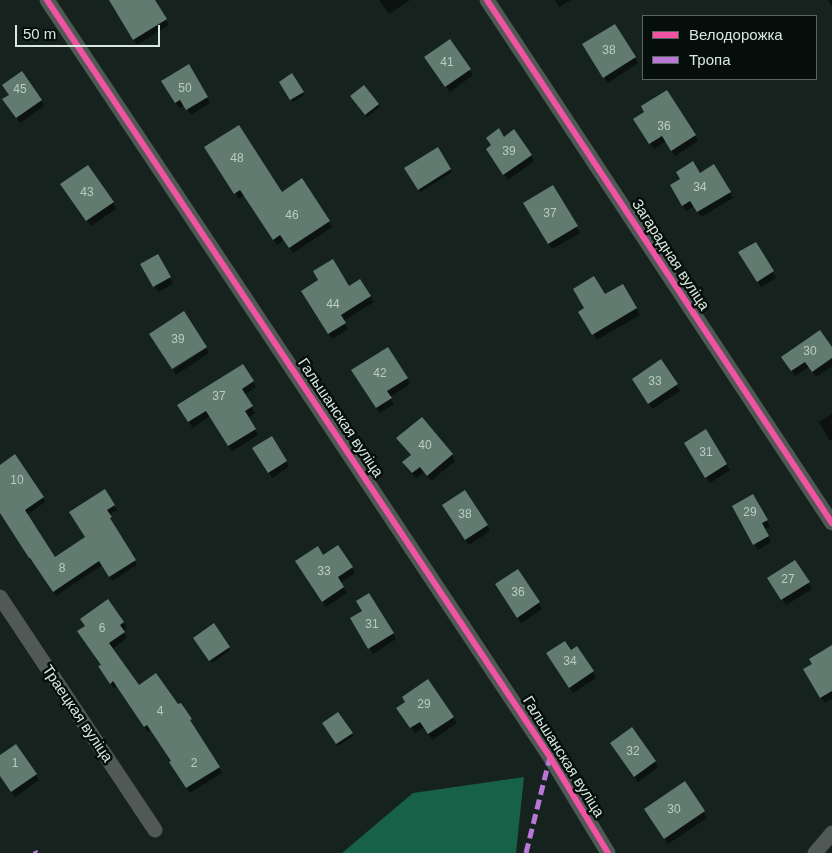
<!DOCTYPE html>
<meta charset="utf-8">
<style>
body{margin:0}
#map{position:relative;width:832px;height:853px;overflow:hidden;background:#15221d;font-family:Arial,sans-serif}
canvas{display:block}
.legend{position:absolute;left:642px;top:15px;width:175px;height:65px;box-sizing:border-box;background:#050e0a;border:1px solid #596560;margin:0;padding:6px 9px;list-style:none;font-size:15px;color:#d8e7e0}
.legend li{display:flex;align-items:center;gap:10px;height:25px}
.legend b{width:25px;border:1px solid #596560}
.scale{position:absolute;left:15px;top:25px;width:145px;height:22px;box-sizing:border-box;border:2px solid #d8e7e0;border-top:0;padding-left:6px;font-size:15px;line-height:18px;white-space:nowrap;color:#d8e7e0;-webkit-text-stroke:4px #050e0a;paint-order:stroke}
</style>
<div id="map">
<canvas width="832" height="853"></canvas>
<ul class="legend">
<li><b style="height:6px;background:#f153a3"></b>Велодорожка</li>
<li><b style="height:6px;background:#ba77d6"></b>Тропа</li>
</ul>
<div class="scale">50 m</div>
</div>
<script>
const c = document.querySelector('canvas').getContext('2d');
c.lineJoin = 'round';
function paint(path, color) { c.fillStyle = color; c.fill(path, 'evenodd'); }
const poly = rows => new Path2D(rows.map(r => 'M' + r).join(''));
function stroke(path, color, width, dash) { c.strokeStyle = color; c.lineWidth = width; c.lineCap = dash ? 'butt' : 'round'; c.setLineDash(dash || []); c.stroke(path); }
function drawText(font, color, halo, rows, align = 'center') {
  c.font = font + ' Arial,sans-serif'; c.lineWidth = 5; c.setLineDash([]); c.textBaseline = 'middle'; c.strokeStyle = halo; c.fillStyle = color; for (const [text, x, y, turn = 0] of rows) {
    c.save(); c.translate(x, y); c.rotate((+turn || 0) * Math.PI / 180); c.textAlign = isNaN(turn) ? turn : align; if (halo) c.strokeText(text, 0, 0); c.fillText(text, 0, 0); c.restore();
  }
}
paint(poly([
 [524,777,516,853,342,853,413,793]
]), '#176149');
paint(poly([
 [118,0,154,0,169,25,137,45,113,5],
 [379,0,410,0,389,14],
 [555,0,571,0,559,7],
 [828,0,832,0,832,7],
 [587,51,635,57,638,63,608,83],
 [429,63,470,70,473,75,450,92],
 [188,66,210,103,191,115,185,105,179,108,163,81],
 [291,75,304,95,293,102,280,83],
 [364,86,380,107,367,117,353,98],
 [10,95,41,100,44,106,20,123,7,105],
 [635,119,695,135,698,141,675,156,666,141,654,149],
 [504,138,531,155,534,161,508,180,491,155],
 [437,148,452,172,420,192,406,168],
 [209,153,329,222,332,227,293,253,284,240,277,245,244,195,239,199],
 [714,166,733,198,701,217,695,206,686,211,672,186,699,174],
 [552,186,580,233,552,249,525,203],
 [65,190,113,203,116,209,91,226],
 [756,243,776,278,761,287,740,253],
 [157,256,173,284,158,292,142,265],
 [360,280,374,302,343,321,348,329,332,339,303,291,349,287],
 [622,285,640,315,597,340,580,312],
 [207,348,209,353,176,375,173,370],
 [832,349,832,366,816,377,809,367,795,376,786,363],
 [661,361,680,391,652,409,637,385],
 [243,365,256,387,244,395,255,413,248,418,258,435,232,451,210,416,193,428,179,406],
 [356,377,407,378,410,384,390,397,394,404,380,413],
 [832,414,832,440,830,441,819,422],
 [705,431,730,470,710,483,685,443],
 [271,438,289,467,272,478,254,448],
 [401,444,452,455,455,461,431,481,424,472,416,478,407,468,411,456],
 [15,456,45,502,27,515,54,559,86,537,104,491,117,510,109,515,113,522,111,523,137,565,112,581,102,565,56,596,33,562,32,562,0,512,0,466],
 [752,496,770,526,764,530,771,542,758,550,733,507],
 [447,511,487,525,490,531,469,545],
 [323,557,352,568,355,573,340,583,347,593,326,607,300,567],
 [795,561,812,589,786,605,772,584],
 [518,570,542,609,521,623,500,590],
 [368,595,396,639,373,654,351,619,363,611],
 [108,601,127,628,123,631,127,638,112,649,138,687,178,706,180,704,194,726,193,726,222,773,190,793,171,762,172,761,151,730,148,732,118,686,114,688,103,672,102,666,87,627],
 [214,625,230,650,212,663,195,638],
 [577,647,596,678,573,693,551,660,571,652],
 [832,647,832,698,825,703,805,670,814,665],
 [338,713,353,736,338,746,324,723],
 [401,714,453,717,457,723,432,740,424,727,415,733],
 [615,749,655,762,658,767,638,782],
 [0,757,36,775,39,780,15,797,0,775],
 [684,783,707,818,668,844,649,815]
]), '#0007');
paint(poly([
 [109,0,155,0,167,19,133,40],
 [615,24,636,57,603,78,582,44],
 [450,39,471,69,445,87,424,57],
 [189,64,208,97,186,110,180,100,175,103,161,81],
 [22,71,42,100,16,118,2,99,9,95,2,85],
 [292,73,304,92,290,100,279,82],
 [364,85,379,104,365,115,350,96],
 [667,90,696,135,671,151,662,136,649,144,633,119,644,112,641,106],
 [239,125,282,192,302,178,330,221,289,248,280,235,273,240,240,190,234,194,204,147],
 [499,128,504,137,514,129,532,155,503,175,486,149,491,145,486,138],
 [438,147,451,169,418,190,404,168],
 [693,161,700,173,714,164,731,192,697,212,690,201,682,206,670,185,680,179,676,172],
 [88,165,114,202,86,221,60,184],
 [553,185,578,226,548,244,523,203],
 [756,242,774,271,757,282,738,252],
 [158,254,171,277,153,287,140,264],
 [333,259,349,286,360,279,371,296,341,315,346,323,328,334,301,291,318,280,313,271],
 [594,276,605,294,623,284,637,308,592,335,578,312,584,308,573,289],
 [184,311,207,347,172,369,149,334],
 [820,330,832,347,832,358,812,372,805,362,791,371,781,357],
 [388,347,408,378,387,391,392,398,376,408,351,370],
 [661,359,678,384,648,404,632,379],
 [243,364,254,381,242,389,253,406,245,411,256,429,228,446,206,411,188,422,177,405],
 [422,417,453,454,427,476,420,467,412,473,402,462,411,455,396,438],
 [706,429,727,464,705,478,684,443],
 [272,436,287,461,268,473,252,448],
 [15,454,44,497,25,510,55,557,85,537,69,512,105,489,115,505,107,510,112,517,110,518,136,560,109,577,99,561,53,592,30,558,29,558,0,513,0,465],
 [465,490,488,525,465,540,442,505],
 [753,494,768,520,762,523,769,536,753,545,732,506],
 [338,545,353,567,338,577,344,587,322,602,295,561,318,546,323,555],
 [795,560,810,582,781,600,767,578],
 [518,569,540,602,517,618,495,584],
 [369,593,394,633,368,649,350,618,362,611,356,601],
 [108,599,124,622,120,625,125,632,109,643,139,685,156,673,178,704,181,703,192,719,190,720,220,767,186,788,169,762,171,761,147,725,144,727,113,681,110,684,98,666,101,665,77,631,85,626,80,619],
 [214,623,230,647,209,661,193,638],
 [565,641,571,650,577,646,594,671,569,688,546,653],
 [832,645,832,691,820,698,803,669,812,664,809,659],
 [428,679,454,717,428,734,420,722,410,728,396,708,405,702,402,697],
 [338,712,353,733,336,744,322,723],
 [632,727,656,761,634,777,610,743],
 [16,744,37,774,11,792,0,776,0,755],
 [685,781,705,811,664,839,644,809]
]), '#617b71');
stroke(poly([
 [47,0,550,757,608,853],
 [487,0,832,523],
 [0,597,155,830],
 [815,853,832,833]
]), '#505955', 15);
stroke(poly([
 [35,851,36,853],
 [526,853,550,757]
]), '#ba77d6', 5, [10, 5]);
stroke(poly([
 [47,0,550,757,608,853],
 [487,0,832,523]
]), '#f153a3', 6);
drawText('12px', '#baccc4', null, [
 ["38",609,51],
 ["41",447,63],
 ["50",185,89],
 ["45",20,90],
 ["36",664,127],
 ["39",509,152],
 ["48",237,159],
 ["34",700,188],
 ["43",87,193],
 ["37",550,214],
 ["46",292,216],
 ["44",333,305],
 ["39",178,340],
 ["30",810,352],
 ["42",380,374],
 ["33",655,382],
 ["37",219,397],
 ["40",425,446],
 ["31",706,453],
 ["10",17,481],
 ["29",750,513],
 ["38",465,515],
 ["8",62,569],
 ["33",324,572],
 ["27",788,580],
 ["36",518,593],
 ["31",372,625],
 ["6",102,629],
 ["34",570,662],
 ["29",424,705],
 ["4",160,712],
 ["32",633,752],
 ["1",15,764],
 ["2",194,764],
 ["30",674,810]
]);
drawText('15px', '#d8e7e0', '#050e0a', [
 ["Загарадная вуліца",670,255,57],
 ["Гальшанская вуліца",340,418,56],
 ["Траецкая вуліца",77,714,56],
 ["Гальшанская вуліца",563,757,58]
]);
</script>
